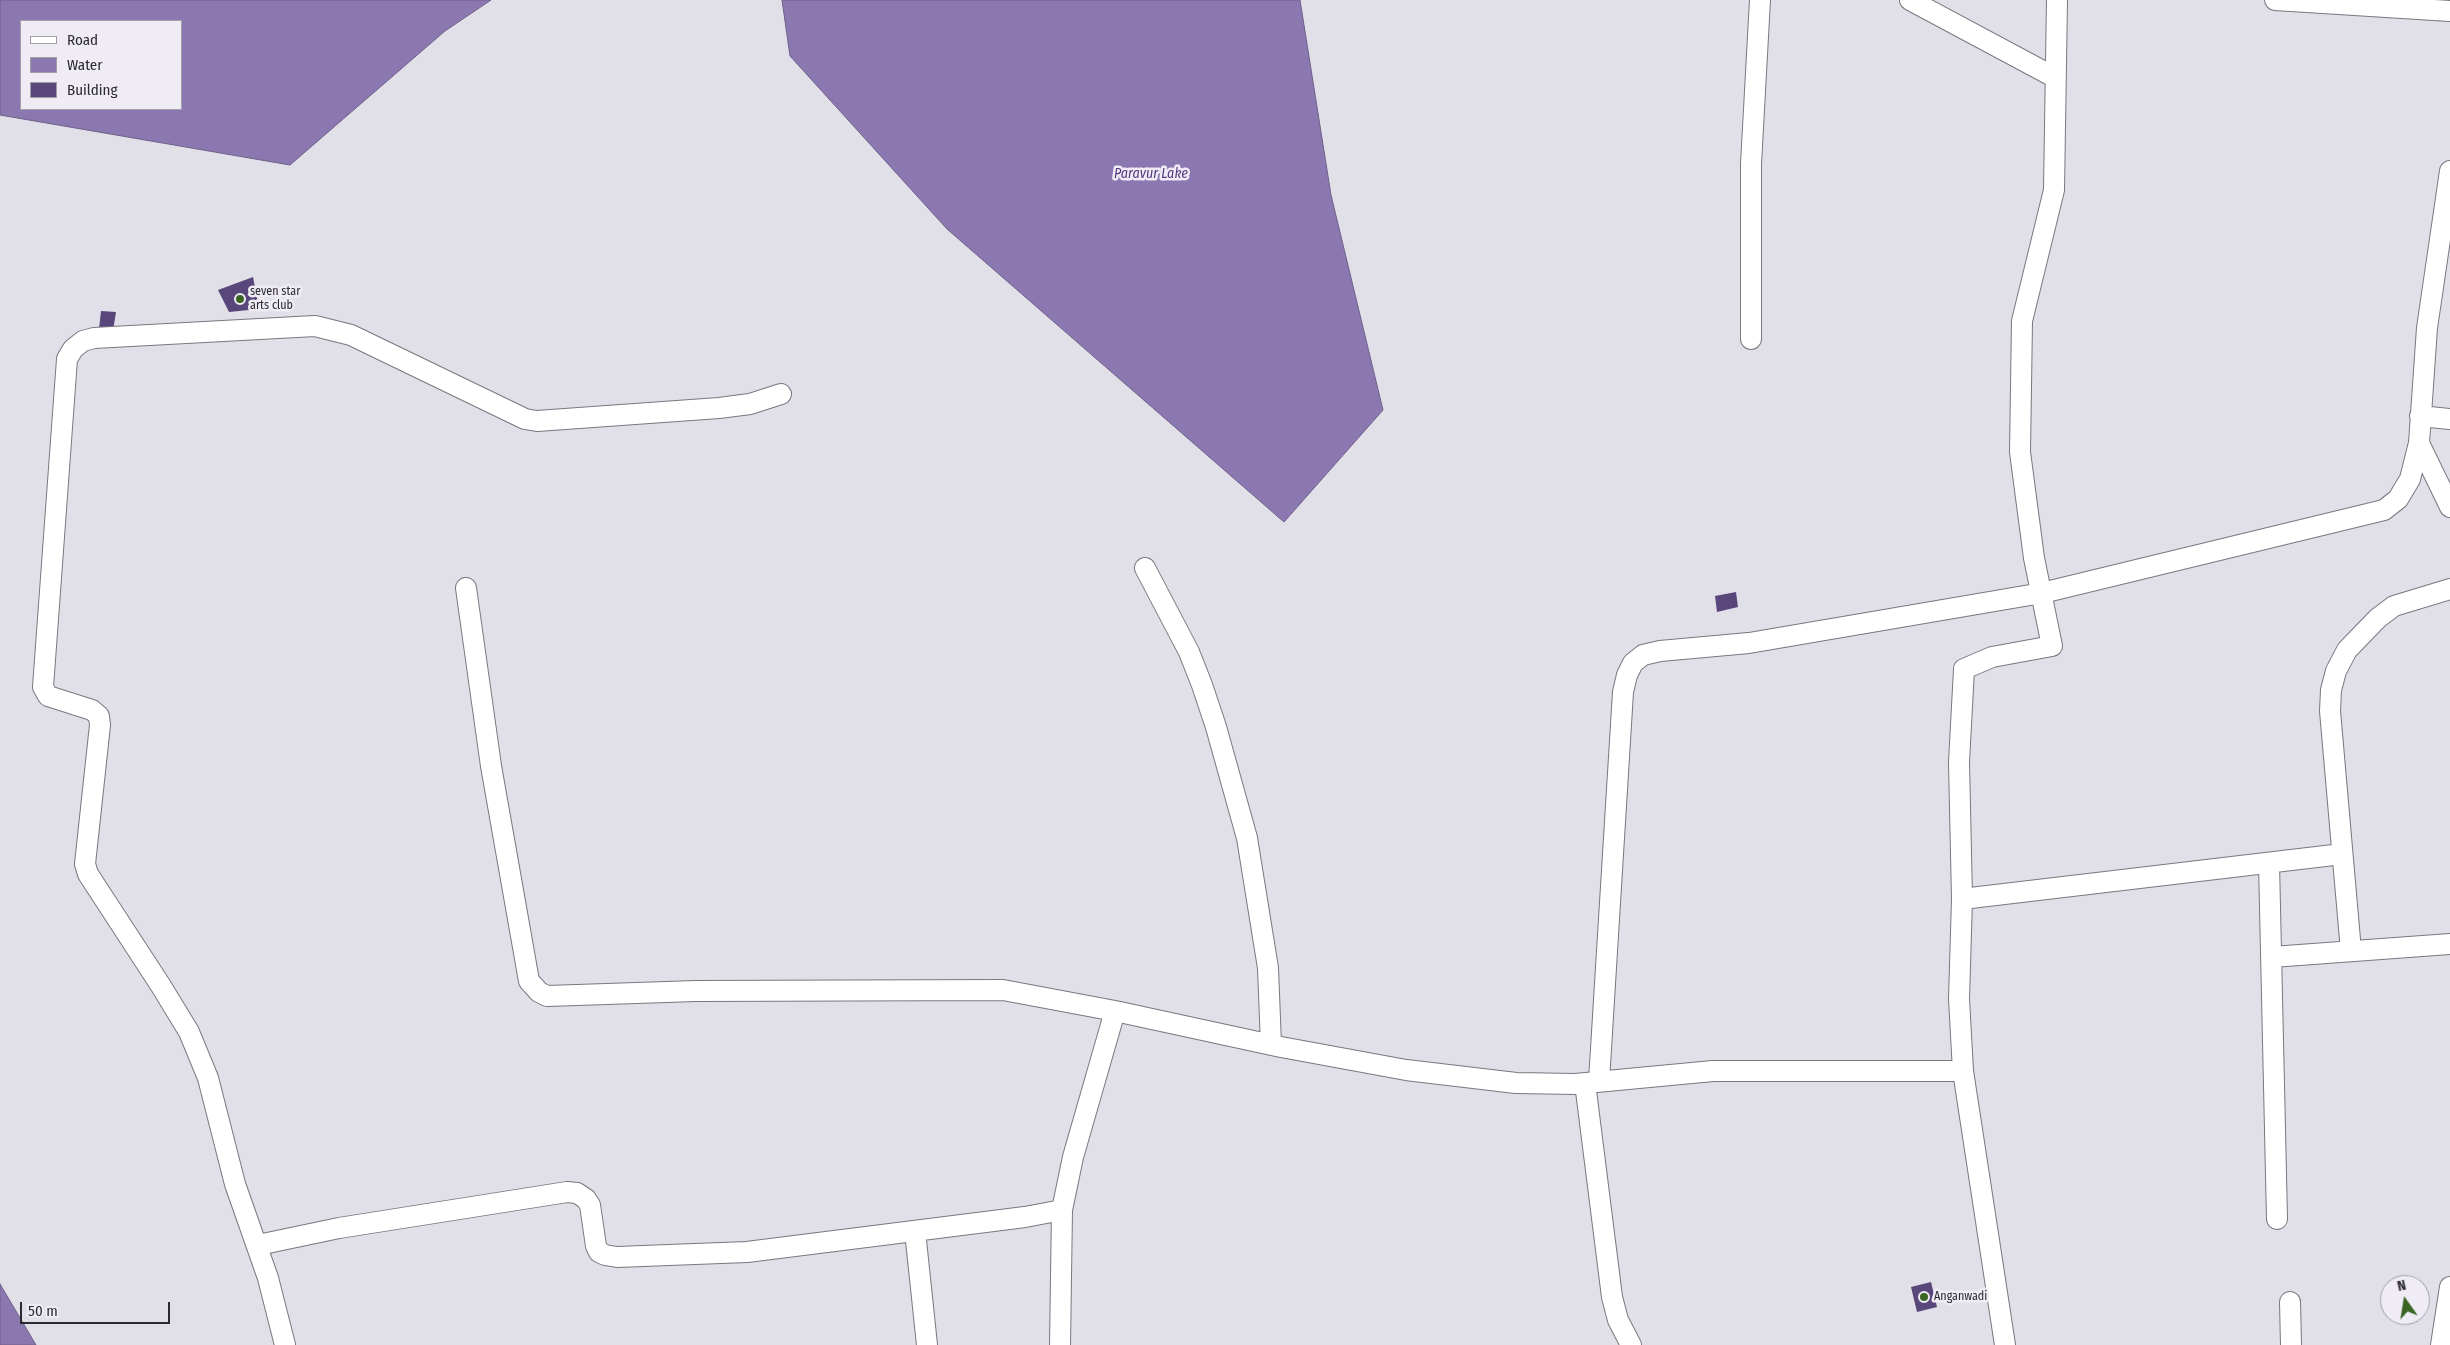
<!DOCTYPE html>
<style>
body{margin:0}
#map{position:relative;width:2450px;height:1345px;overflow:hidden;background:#e1dfe8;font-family:"Fira Sans Condensed",sans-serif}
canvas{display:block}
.legend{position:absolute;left:20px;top:20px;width:162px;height:90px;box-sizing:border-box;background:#efecf6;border:1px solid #a19ea6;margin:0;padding:6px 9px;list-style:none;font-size:15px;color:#2c2a2e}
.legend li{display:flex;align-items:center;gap:10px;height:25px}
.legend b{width:25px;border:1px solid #a19ea6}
.north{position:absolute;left:2380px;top:1275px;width:50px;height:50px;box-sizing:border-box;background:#efecf6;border:1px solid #a19ea6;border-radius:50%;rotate:347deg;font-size:14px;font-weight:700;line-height:20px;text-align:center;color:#2c2a2e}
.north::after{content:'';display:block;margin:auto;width:18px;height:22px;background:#3a6522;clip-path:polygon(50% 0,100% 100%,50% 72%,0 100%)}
.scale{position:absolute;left:20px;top:1302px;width:150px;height:22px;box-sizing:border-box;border:2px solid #2c2a2e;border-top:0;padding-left:6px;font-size:15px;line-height:18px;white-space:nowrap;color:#2c2a2e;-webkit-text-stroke:4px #efecf6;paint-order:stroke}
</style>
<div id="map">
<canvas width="2450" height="1345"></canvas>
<ul class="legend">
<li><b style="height:6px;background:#fff"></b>Road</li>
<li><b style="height:14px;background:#8b78b0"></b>Water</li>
<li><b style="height:14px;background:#59467a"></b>Building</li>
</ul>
<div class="north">N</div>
<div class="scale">50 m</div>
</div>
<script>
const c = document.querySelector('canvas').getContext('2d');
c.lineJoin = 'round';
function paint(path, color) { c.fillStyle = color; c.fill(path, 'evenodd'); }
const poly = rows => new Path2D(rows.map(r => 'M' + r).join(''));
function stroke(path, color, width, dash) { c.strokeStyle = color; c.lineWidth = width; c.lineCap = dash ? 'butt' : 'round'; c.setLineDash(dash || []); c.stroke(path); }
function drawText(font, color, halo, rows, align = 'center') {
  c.font = font + ' "Fira Sans Condensed",sans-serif'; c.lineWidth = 5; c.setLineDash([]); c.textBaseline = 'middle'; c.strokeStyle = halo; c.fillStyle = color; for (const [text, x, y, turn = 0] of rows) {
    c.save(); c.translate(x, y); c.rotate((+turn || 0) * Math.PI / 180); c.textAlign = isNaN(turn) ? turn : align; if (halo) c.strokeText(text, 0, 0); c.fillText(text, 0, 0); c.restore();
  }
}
const water = poly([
 [0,0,491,0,445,31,290,165,0,115,0,0],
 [21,21,181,21,181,109,21,109,21,21],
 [782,0,1300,0,1331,195,1383,410,1284,522,947,229,790,56,782,0],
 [0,1284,36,1345,0,1345,0,1284]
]);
paint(water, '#8b78b0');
stroke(water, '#6e6189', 1);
paint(poly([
 [253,277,259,309,229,312,218,290],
 [101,311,116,312,113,331,99,329],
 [1736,592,1738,607,1717,612,1715,596],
 [1931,1282,1937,1307,1917,1312,1911,1287]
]), '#59467a');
const street = poly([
 [1910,0,2054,77],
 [2275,0,2450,11],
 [1751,339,1751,164,1760,0],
 [2420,416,2450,419],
 [2419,443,2450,507],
 [1145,568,1189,652,1202,685,1216,727,1247,838,1268,968,1271,1045],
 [466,588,491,766,529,981,539,992,547,996,696,991,1003,990,1115,1011,1281,1047,1406,1070,1516,1083,1575,1084,1713,1071,1963,1071],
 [2269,863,2277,1219],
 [1962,899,2342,854],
 [2351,951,2330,711,2331,690,2336,671,2347,650,2378,618,2394,606,2450,589],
 [2272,957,2450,944],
 [1599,1081,1623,692,1627,675,1633,663,1643,655,1660,651,1749,643,2042,593,2384,510,2398,499,2410,479,2419,443,2427,328,2450,171],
 [1585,1083,1612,1297,1618,1320,1631,1345],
 [915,1231,927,1345],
 [258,1245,339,1228,567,1192,577,1193,586,1199,590,1205,596,1246,599,1252,605,1255,617,1257,747,1252,1025,1217,1062,1210],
 [2290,1302,2291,1345],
 [285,1345,268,1278,235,1184,208,1078,189,1032,161,986,88,874,85,864,100,725,99,716,92,710,48,696,43,687,67,359,73,349,83,341,94,338,315,326,351,335,525,419,537,421,719,408,750,404,781,394],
 [1060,1345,1062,1210,1073,1157,1115,1011],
 [2005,1345,1963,1071,1959,999,1962,899,1959,762,1964,669,1992,657,2052,646,2034,558,2020,452,2022,321,2054,190,2057,0],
 [2441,1345,2450,1287]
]);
stroke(street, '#797780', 22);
stroke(street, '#fff', 20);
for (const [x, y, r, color] of [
 [240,299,5,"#3a6522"],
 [1924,1297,5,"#3a6522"]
]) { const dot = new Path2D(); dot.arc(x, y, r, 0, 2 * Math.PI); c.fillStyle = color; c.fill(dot); stroke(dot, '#efecf6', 2); }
drawText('12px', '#2c2a2e', '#efecf6', [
 ["seven star",250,292],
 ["arts club",250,306],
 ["Anganwadi",1934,1297]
], 'left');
drawText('italic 14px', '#54387e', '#efecf6', [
 ["Paravur Lake",1151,174]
]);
</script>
